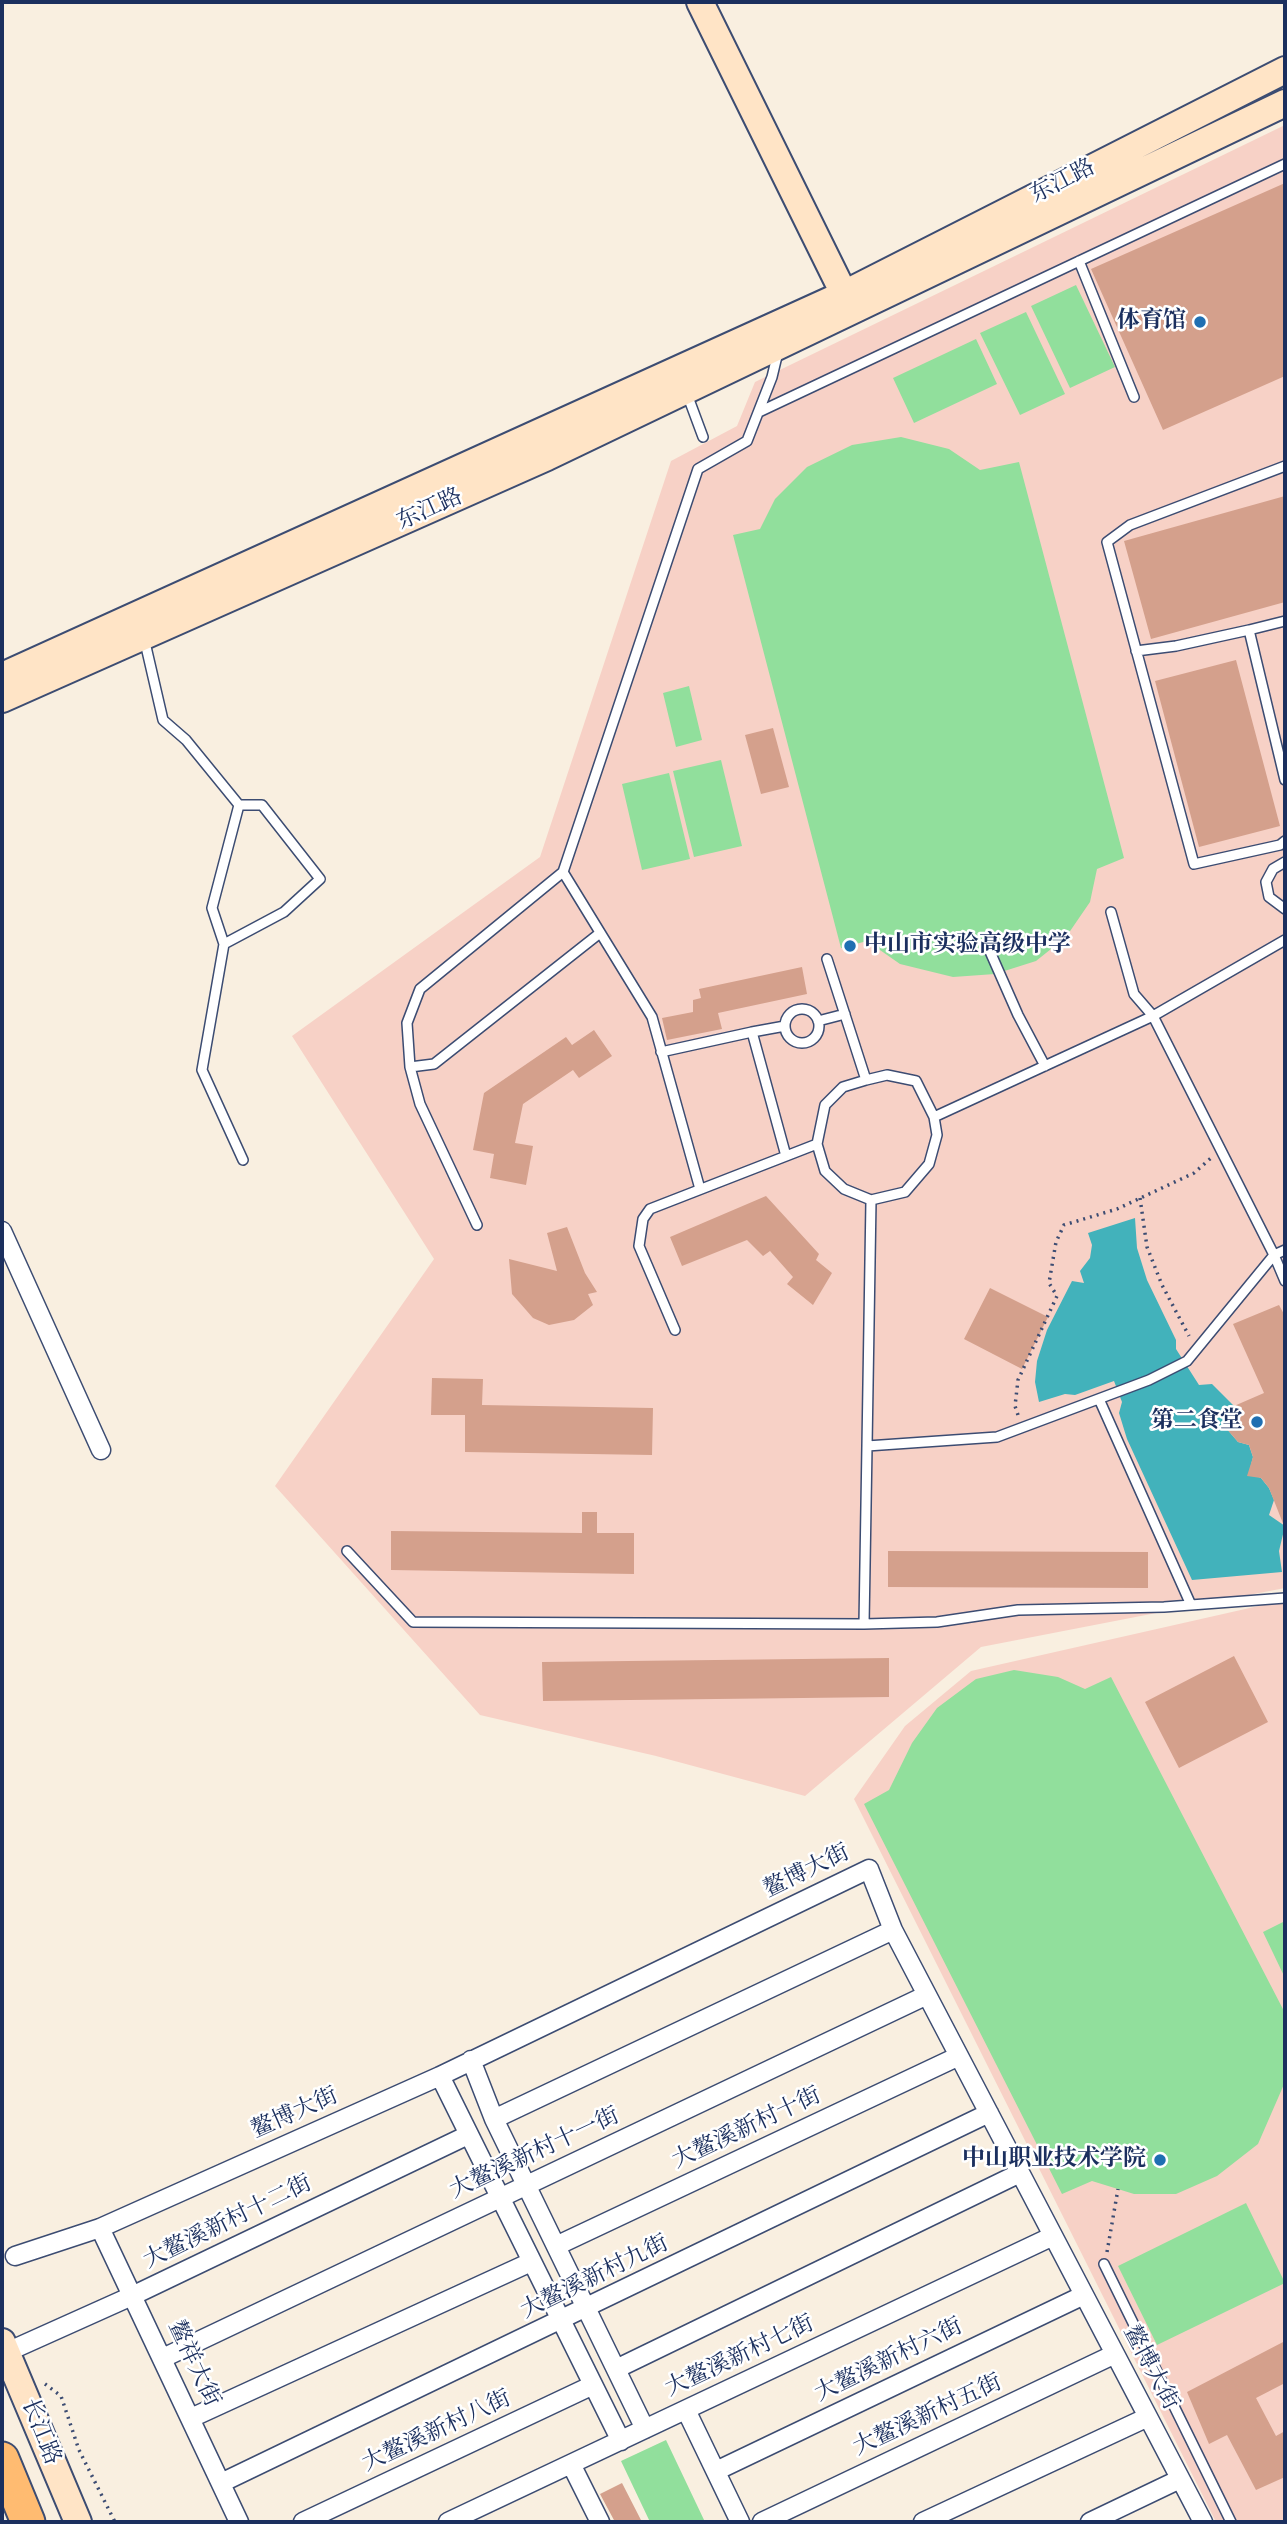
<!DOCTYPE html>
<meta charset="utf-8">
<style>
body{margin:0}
#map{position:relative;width:1287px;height:2524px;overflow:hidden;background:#f9efe0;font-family:Cardo,serif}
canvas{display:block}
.frame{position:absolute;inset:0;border:4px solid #1b2f5e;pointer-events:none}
</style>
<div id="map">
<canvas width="1287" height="2524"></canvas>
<div class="frame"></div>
</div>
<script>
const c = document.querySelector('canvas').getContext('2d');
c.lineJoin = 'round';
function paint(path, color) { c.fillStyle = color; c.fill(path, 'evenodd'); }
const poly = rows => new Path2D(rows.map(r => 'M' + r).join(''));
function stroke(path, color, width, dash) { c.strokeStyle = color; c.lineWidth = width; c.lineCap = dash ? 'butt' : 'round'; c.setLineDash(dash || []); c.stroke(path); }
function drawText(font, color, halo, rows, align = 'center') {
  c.font = font + ' Cardo,"Noto Serif SC",serif'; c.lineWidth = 5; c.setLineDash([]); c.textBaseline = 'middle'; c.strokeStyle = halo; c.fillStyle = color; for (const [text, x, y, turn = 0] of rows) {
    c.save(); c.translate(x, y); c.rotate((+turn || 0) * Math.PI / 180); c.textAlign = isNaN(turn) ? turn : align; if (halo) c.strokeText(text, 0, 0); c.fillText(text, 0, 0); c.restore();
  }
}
paint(poly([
 [1285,125,1285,1588,981,1647,805,1796,656,1756,480,1715,275,1486,434,1259,292,1036,540,857,671,461,737,426,755,382],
 [1285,1600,1285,2522,1216,2522,854,1799,905,1726,971,1671]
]), '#f7d1c6');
paint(poly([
 [1076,285,1115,367,1070,388,1031,306],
 [1026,312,1065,394,1020,415,980,333],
 [976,339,997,384,914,423,893,378],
 [901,437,949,449,980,470,1019,462,1124,858,1097,869,1090,902,1066,937,1036,961,995,974,953,977,900,964,867,941,841,948,733,535,760,529,775,499,807,467,852,445],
 [689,686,702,740,676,747,663,693],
 [721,760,742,846,694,857,673,771],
 [669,773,690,859,642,870,622,784],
 [1014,1670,1058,1677,1085,1689,1111,1677,1285,2013,1285,2082,1258,2144,1217,2176,1176,2194,1134,2194,1092,2181,1062,2194,864,1804,889,1790,912,1743,937,1708,976,1679],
 [1285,1921,1285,1978,1263,1932],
 [1246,2203,1285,2283,1157,2345,1118,2266],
 [666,2440,705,2522,650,2522,621,2461]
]), '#91df9c');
paint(poly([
 [1135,1218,1137,1248,1147,1280,1176,1340,1176,1349,1199,1385,1212,1384,1234,1406,1226,1428,1238,1442,1249,1445,1253,1457,1249,1473,1261,1478,1269,1488,1274,1500,1269,1515,1285,1526,1279,1551,1282,1572,1192,1580,1127,1439,1119,1413,1122,1402,1114,1381,1075,1395,1065,1394,1039,1402,1035,1382,1037,1361,1047,1330,1072,1281,1084,1283,1080,1271,1090,1258,1092,1245,1088,1233]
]), '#42b2bb');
paint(poly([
 [1285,183,1285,376,1163,430,1091,269],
 [1285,496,1285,602,1151,639,1124,541],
 [1236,660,1280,826,1199,847,1155,681],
 [773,728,789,787,761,794,745,735],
 [802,967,807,994,718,1013,722,1029,667,1040,662,1018,693,1012,693,1000,701,998,699,989],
 [594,1030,612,1056,579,1078,573,1070,523,1104,515,1143,533,1146,526,1185,490,1178,494,1154,473,1150,484,1093,566,1037,572,1045],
 [766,1196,819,1254,816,1260,832,1273,813,1305,787,1284,793,1277,770,1251,763,1256,747,1240,682,1266,670,1237],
 [567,1227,585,1273,597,1292,588,1294,593,1305,574,1320,549,1325,533,1318,512,1294,509,1259,557,1271,547,1233],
 [990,1288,1048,1317,1022,1369,964,1339],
 [1279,1305,1285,1316,1284,1526,1269,1488,1261,1478,1247,1476,1253,1457,1249,1445,1238,1442,1226,1428,1234,1406,1264,1393,1233,1324],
 [432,1378,483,1379,482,1405,653,1408,652,1455,465,1452,465,1415,431,1415],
 [582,1512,597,1512,597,1533,634,1533,634,1574,391,1570,391,1531,582,1533],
 [888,1551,1148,1552,1148,1588,888,1587],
 [1234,1656,1268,1722,1179,1768,1145,1702],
 [889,1658,889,1697,543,1701,542,1662],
 [1285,2341,1285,2383,1256,2398,1276,2436,1285,2431,1285,2477,1256,2490,1227,2435,1209,2444,1187,2392],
 [622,2483,642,2522,615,2522,600,2494]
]), '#d4a08c');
const lane = poly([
 [1079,261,1134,397],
 [687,394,703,437],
 [759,412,1285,164],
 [1285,466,1130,525,1107,542,1194,864,1280,845,1285,841],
 [1249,630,1285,621],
 [144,638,163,720,186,740,239,805,262,805,320,879,284,912,224,944,202,1070,243,1160],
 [1136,651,1176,646,1249,630,1285,780],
 [1285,862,1273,869,1266,882,1269,897,1285,909],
 [563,872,652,1017,700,1189],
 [1111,912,1134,994,1153,1016,1274,1255,1285,1250],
 [600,933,434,1064,410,1067,407,1023,420,989,563,872,698,469,747,441,772,377,778,352],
 [1285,940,1153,1016,934,1117,937,1135,929,1164,905,1192,871,1200,867,1446,997,1437,1149,1380,1187,1361,1274,1255,1285,1281],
 [224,944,212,908,239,805],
 [988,947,1018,1015,1045,1066],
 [827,959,866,1080,887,1075,916,1081,934,1117],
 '785 1026a17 17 0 1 1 34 0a17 17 0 1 1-34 0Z',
 [818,1021,845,1014],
 [752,1032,785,1026],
 [661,1052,752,1032,786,1156],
 [410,1067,420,1104,477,1225],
 [817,1144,825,1105,843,1087,866,1080],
 [675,1330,639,1246,643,1219,650,1209,817,1144,825,1171,844,1189,871,1200],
 [1099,1399,1191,1605],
 [347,1551,413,1622,864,1624,867,1446],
 [864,1624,937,1622,1018,1610,1164,1607,1285,1598],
 [1104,2264,1231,2522]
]);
const street = poly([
 [2,1231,101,1450],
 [471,2060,494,2119,645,2429],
 [440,2076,621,2441],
 [494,2119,893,1930],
 [100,2228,239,2522],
 [556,2246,959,2056],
 [15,2256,100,2228,440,2076,869,1869,893,1930,1203,2522],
 [7,2352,134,2295,468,2135],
 [163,2358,927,1995],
 [616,2369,1020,2173],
 [686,2410,740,2522],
 [191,2418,531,2262],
 [571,2464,600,2522],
 [716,2471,1084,2295],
 [221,2483,989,2113],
 [303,2522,593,2385],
 [448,2522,1053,2236],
 [762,2522,1115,2354],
 [923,2522,1148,2417],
 [1090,2522,1180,2479]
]);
const secondary = poly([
 [700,2,851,308],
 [2,676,842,295,1285,70],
 [2,699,547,457,1285,103],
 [2,2342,78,2522]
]);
const highway = poly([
 [2,2459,28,2522]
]);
stroke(lane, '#3c4c72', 12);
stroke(street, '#3c4c72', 21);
stroke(secondary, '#3c4c72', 30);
stroke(highway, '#3c4c72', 37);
stroke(poly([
 [1140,1198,1147,1247,1162,1285,1189,1336],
 [1018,1415,1015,1406,1018,1380,1057,1296,1049,1283,1056,1242,1064,1225,1117,1209,1194,1173,1211,1158],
 [1107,2252,1118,2189],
 [45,2384,61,2396,79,2450,115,2522]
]), '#3c4c72', 3.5, [2, 5]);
stroke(lane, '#fff', 9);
stroke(street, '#fff', 18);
stroke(secondary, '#ffe4c6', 26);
stroke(highway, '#ffbb71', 33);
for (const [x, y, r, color] of [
 [1200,322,7,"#1f6fb2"],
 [850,946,7,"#1f6fb2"],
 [1257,1422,7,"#1f6fb2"],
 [1160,2160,7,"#1f6fb2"]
]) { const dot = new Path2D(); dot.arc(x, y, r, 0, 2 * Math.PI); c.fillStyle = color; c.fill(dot); stroke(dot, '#fff', 2.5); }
drawText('23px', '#1b2f5e', '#fff', [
 ["东江路",1063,182,-27],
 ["东江路",430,510,-24],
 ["鳌博大街",807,1872,-26],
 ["鳌博大街",295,2114,-24],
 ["大鳌溪新村十街",747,2129,-25],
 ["大鳌溪新村十一街",535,2154,-25],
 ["大鳌溪新村十二街",228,2223,-26],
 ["大鳌溪新村九街",595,2278,-26],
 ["大鳌溪新村七街",740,2357,-25],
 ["大鳌溪新村六街",889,2361,-26],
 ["鳌祥大街",193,2364,65],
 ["鳌博大街",1150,2368,62],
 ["大鳌溪新村五街",928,2416,-25],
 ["长江路",40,2432,68],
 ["大鳌溪新村八街",437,2432,-25]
]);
drawText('bold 23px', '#1b2f5e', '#fff', [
 ["体育馆",1186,322],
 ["中山市实验高级中学",864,946,"left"],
 ["第二食堂",1243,1422],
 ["中山职业技术学院",1146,2160]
], 'right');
</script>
